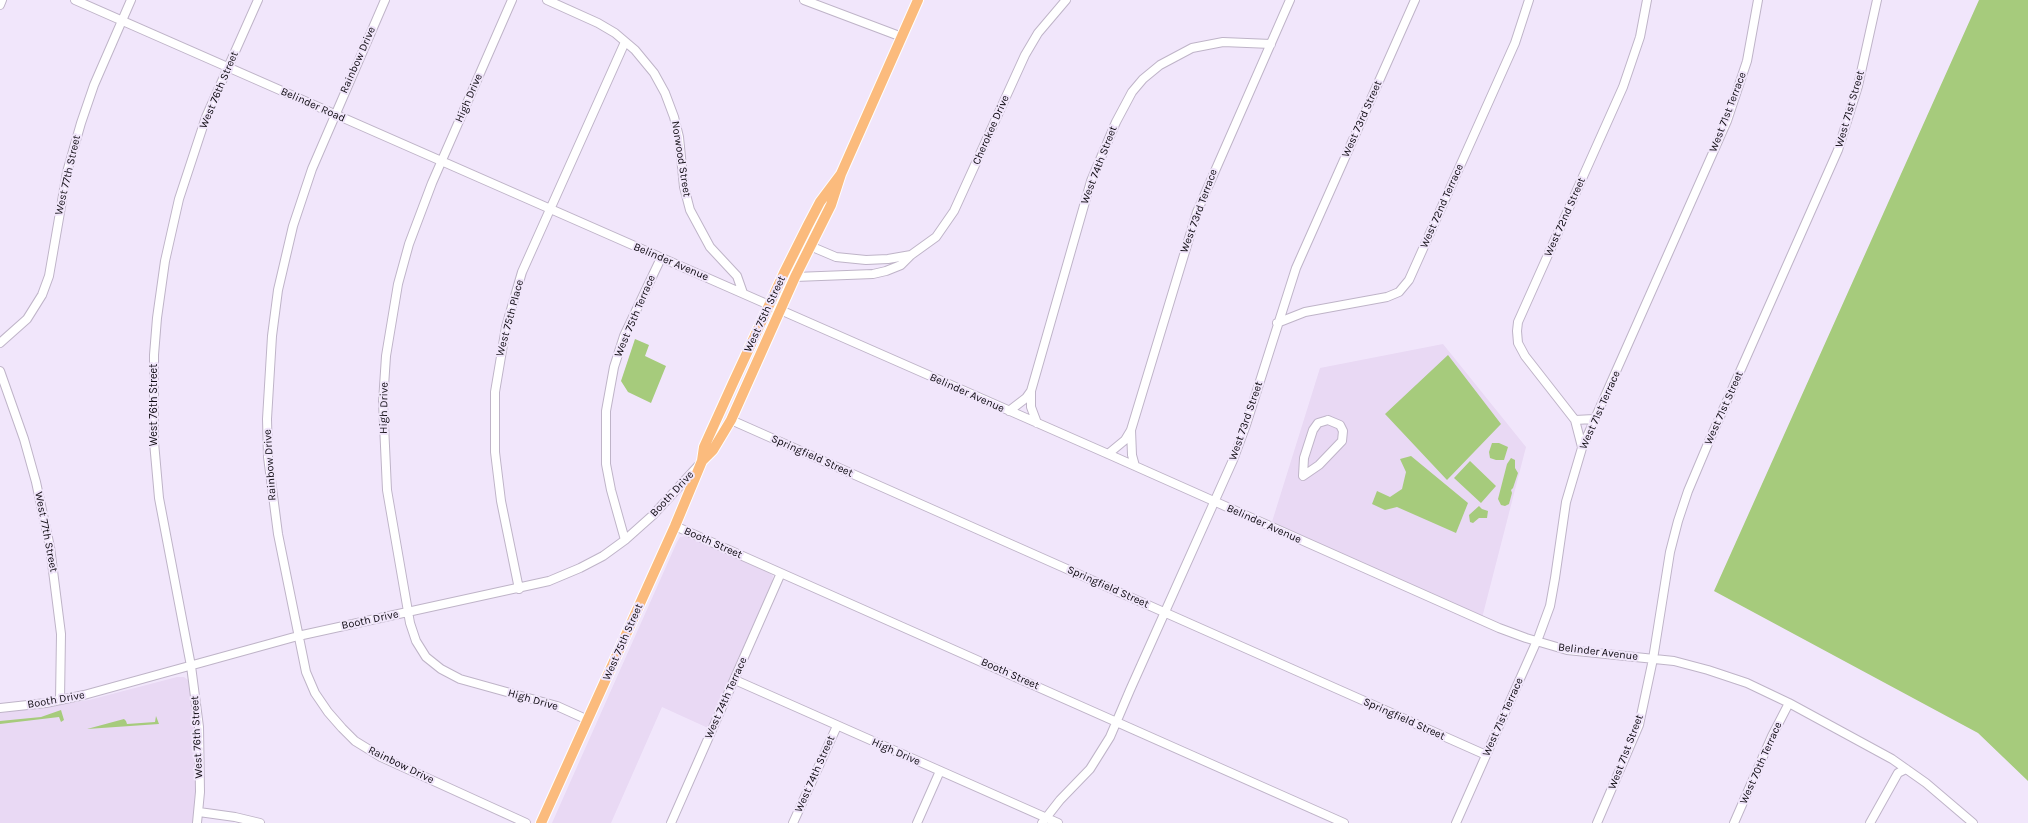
<!DOCTYPE html>
<style>
body{margin:0}
canvas{display:block;background:#f1e6fb}
</style>
<canvas width="2028" height="823"></canvas>
<script>
const c = document.querySelector('canvas').getContext('2d');
c.lineJoin = 'round';
function paint(path, color) { c.fillStyle = color; c.fill(path, 'evenodd'); }
const poly = rows => new Path2D(rows.map(r => 'M' + r).join(''));
function stroke(path, color, width, dash) { c.strokeStyle = color; c.lineWidth = width; c.lineCap = dash ? 'butt' : 'round'; c.setLineDash(dash || []); c.stroke(path); }
function drawText(font, color, halo, rows, align = 'center') {
  c.font = font + ' Karla,sans-serif'; c.lineWidth = 4; c.setLineDash([]); c.textBaseline = 'middle'; c.strokeStyle = halo; c.fillStyle = color; for (const [text, x, y, turn = 0] of rows) {
    c.save(); c.translate(x, y); c.rotate((+turn || 0) * Math.PI / 180); c.textAlign = isNaN(turn) ? turn : align; if (halo) c.strokeText(text, 0, 0); c.fillText(text, 0, 0); c.restore();
  }
}
paint(poly([
 [1443,344,1526,447,1482,618,1271,525,1320,368],
 [686,536,768,572,773,576,772,582,708,728,662,707,611,823,552,823,677,542,680,537],
 [177,677,184,677,188,680,196,735,196,784,193,823,0,823,0,713,89,700]
]), '#e9d9f4');
paint(poly([
 [1979,0,2028,0,2028,781,1978,733,1714,591],
 [635,339,649,345,645,356,666,366,651,403,628,392,621,381],
 [1448,355,1501,424,1447,480,1385,414],
 [1492,443,1499,443,1508,447,1504,460,1496,460,1490,458,1489,452],
 [1411,456,1468,503,1456,533,1397,507,1385,510,1372,504,1377,491,1390,497,1402,489,1406,472,1400,459],
 [1511,458,1515,460,1515,468,1518,473,1513,488,1511,490,1512,493,1509,504,1505,506,1501,505,1498,499,1507,464],
 [1470,461,1496,486,1481,503,1454,478],
 [1479,506,1482,509,1488,511,1487,518,1479,518,1473,523,1470,522,1469,515],
 [61,710,64,720,61,722,59,717,0,724,0,721,41,717],
 [156,716,159,724,87,729,124,719,126,721,127,724,155,722]
]), '#a6cb7c');
const minor = poly([
 [75,0,1108,454,1499,628,1526,638,1567,650,1674,661,1708,670,1747,683,1789,703,1892,759,1926,783,1973,823],
 [385,0,312,169,293,226,278,290,272,336,267,419,268,457,278,534,306,672,315,693,328,712,342,728,355,741,381,757,526,823],
 [512,0,432,183,409,244,398,284,386,356,383,402,387,490,410,623,416,641,426,657,441,669,460,679,557,706,588,720],
 [547,0,598,23,615,33,635,50,654,73,665,93,674,117,679,137,684,187,690,210,710,247,737,276,743,293],
 [804,0,902,37],
 [0,5,2,0],
 [810,246,836,257,866,260,888,259,911,255],
 [795,277,873,274,886,271,901,265,911,255,936,237,954,211,1025,55,1038,33,1066,0],
 [1277,323,1305,312,1387,297,1399,292,1409,280,1515,43,1529,0],
 [0,343,27,319,42,295,49,276,67,172,81,123,94,85,131,0],
 [0,371,24,439,36,482,50,547,61,634,60,700],
 [1031,391,1031,407,1037,423],
 [1009,411,1026,398,1031,391,1091,181,1116,122,1132,92,1143,79,1160,65,1192,48,1223,42,1271,44],
 [731,420,1486,755],
 [1328,420,1340,425,1343,431,1342,441,1319,465,1303,476,1304,458,1313,430,1318,423,1328,420],
 [1575,420,1594,419],
 [1131,430,1132,455,1135,466],
 [1582,447,1575,420,1525,356,1518,343,1517,331,1518,322,1623,87,1640,37,1647,0],
 [1108,454,1125,440,1131,430,1197,212,1290,0],
 [675,526,1344,823],
 [625,540,611,490,606,464,606,411,614,367,624,336,661,258],
 [519,589,501,501,495,452,495,392,506,327,522,272,625,42],
 [735,680,1058,823],
 [0,708,46,703,84,695,298,636,549,581,580,568,603,556,625,540,653,515,698,466],
 [199,812,235,817,260,823],
 [197,823,200,792,199,727,191,666,159,498,154,442,154,355,157,318,165,261,179,199,206,117,258,0],
 [671,823,781,573],
 [793,823,837,726],
 [917,823,940,771],
 [1042,823,1060,800,1090,769,1110,737,1130,690,1233,460,1246,425,1296,268,1415,0],
 [1456,823,1539,636,1550,606,1555,578,1566,502,1582,448,1727,121,1747,61,1758,0],
 [1597,823,1639,725,1653,659,1670,552,1678,521,1688,491,1707,446,1838,150,1858,86,1877,0],
 [1734,823,1772,736,1789,703],
 [1870,823,1898,773,1906,769]
]);
const major = poly([
 [702,461,713,450,731,420,795,277,831,205,841,174,918,0],
 [541,823,675,526,702,461,704,447,733,383,784,273,808,225,820,202,841,174]
]);
stroke(minor, '#bfb4c8', 10);
stroke(major, '#fff', 12);
stroke(minor, '#fff', 8);
stroke(major, '#fbbb7d', 10);
drawText('11px', '#0e0a11', '#f1e6fb', [
 ["Rainbow Drive",358,60,-66],
 ["West 76th Street",219,90,-67],
 ["High Drive",469,98,-66],
 ["Belinder Road",313,105,24],
 ["West 71st Street",1850,109,-74],
 ["West 71st Terrace",1728,112,-69],
 ["West 73rd Street",1362,119,-66],
 ["Cherokee Drive",991,130,-66],
 ["Norwood Street",681,159,81],
 ["West 74th Street",1099,165,-69],
 ["West 77th Street",68,175,-77],
 ["West 72nd Terrace",1442,206,-66],
 ["West 73rd Terrace",1199,211,-70],
 ["West 72nd Street",1565,217,-66],
 ["Belinder Avenue",671,262,23],
 ["West 75th Street",765,314,-65],
 ["West 75th Terrace",635,316,-67],
 ["West 75th Place",510,318,-75],
 ["Belinder Avenue",967,393,24],
 ["West 76th Street",154,405,-90],
 ["High Drive",384,408,-89],
 ["West 71st Street",1724,408,-66],
 ["West 71st Terrace",1600,410,-66],
 ["West 73rd Street",1246,421,-71],
 ["Springfield Street",812,456,24],
 ["Rainbow Drive",270,465,-94],
 ["Booth Drive",672,494,-47],
 ["Belinder Avenue",1264,524,24],
 ["West 77th Street",46,532,79],
 ["Booth Street",713,543,24],
 ["Springfield Street",1108,587,24],
 ["Booth Drive",370,620,-12],
 ["West 75th Street",623,642,-66],
 ["Belinder Avenue",1598,652,7],
 ["Booth Street",1010,674,24],
 ["West 74th Terrace",726,698,-66],
 ["Booth Drive",56,700,-10],
 ["High Drive",533,700,16],
 ["West 71st Terrace",1503,717,-66],
 ["Springfield Street",1404,719,24],
 ["West 76th Street",197,737,-93],
 ["High Drive",896,752,24],
 ["West 71st Street",1626,752,-69],
 ["West 70th Terrace",1761,763,-66],
 ["Rainbow Drive",401,765,26],
 ["West 74th Street",815,774,-66]
]);
</script>
